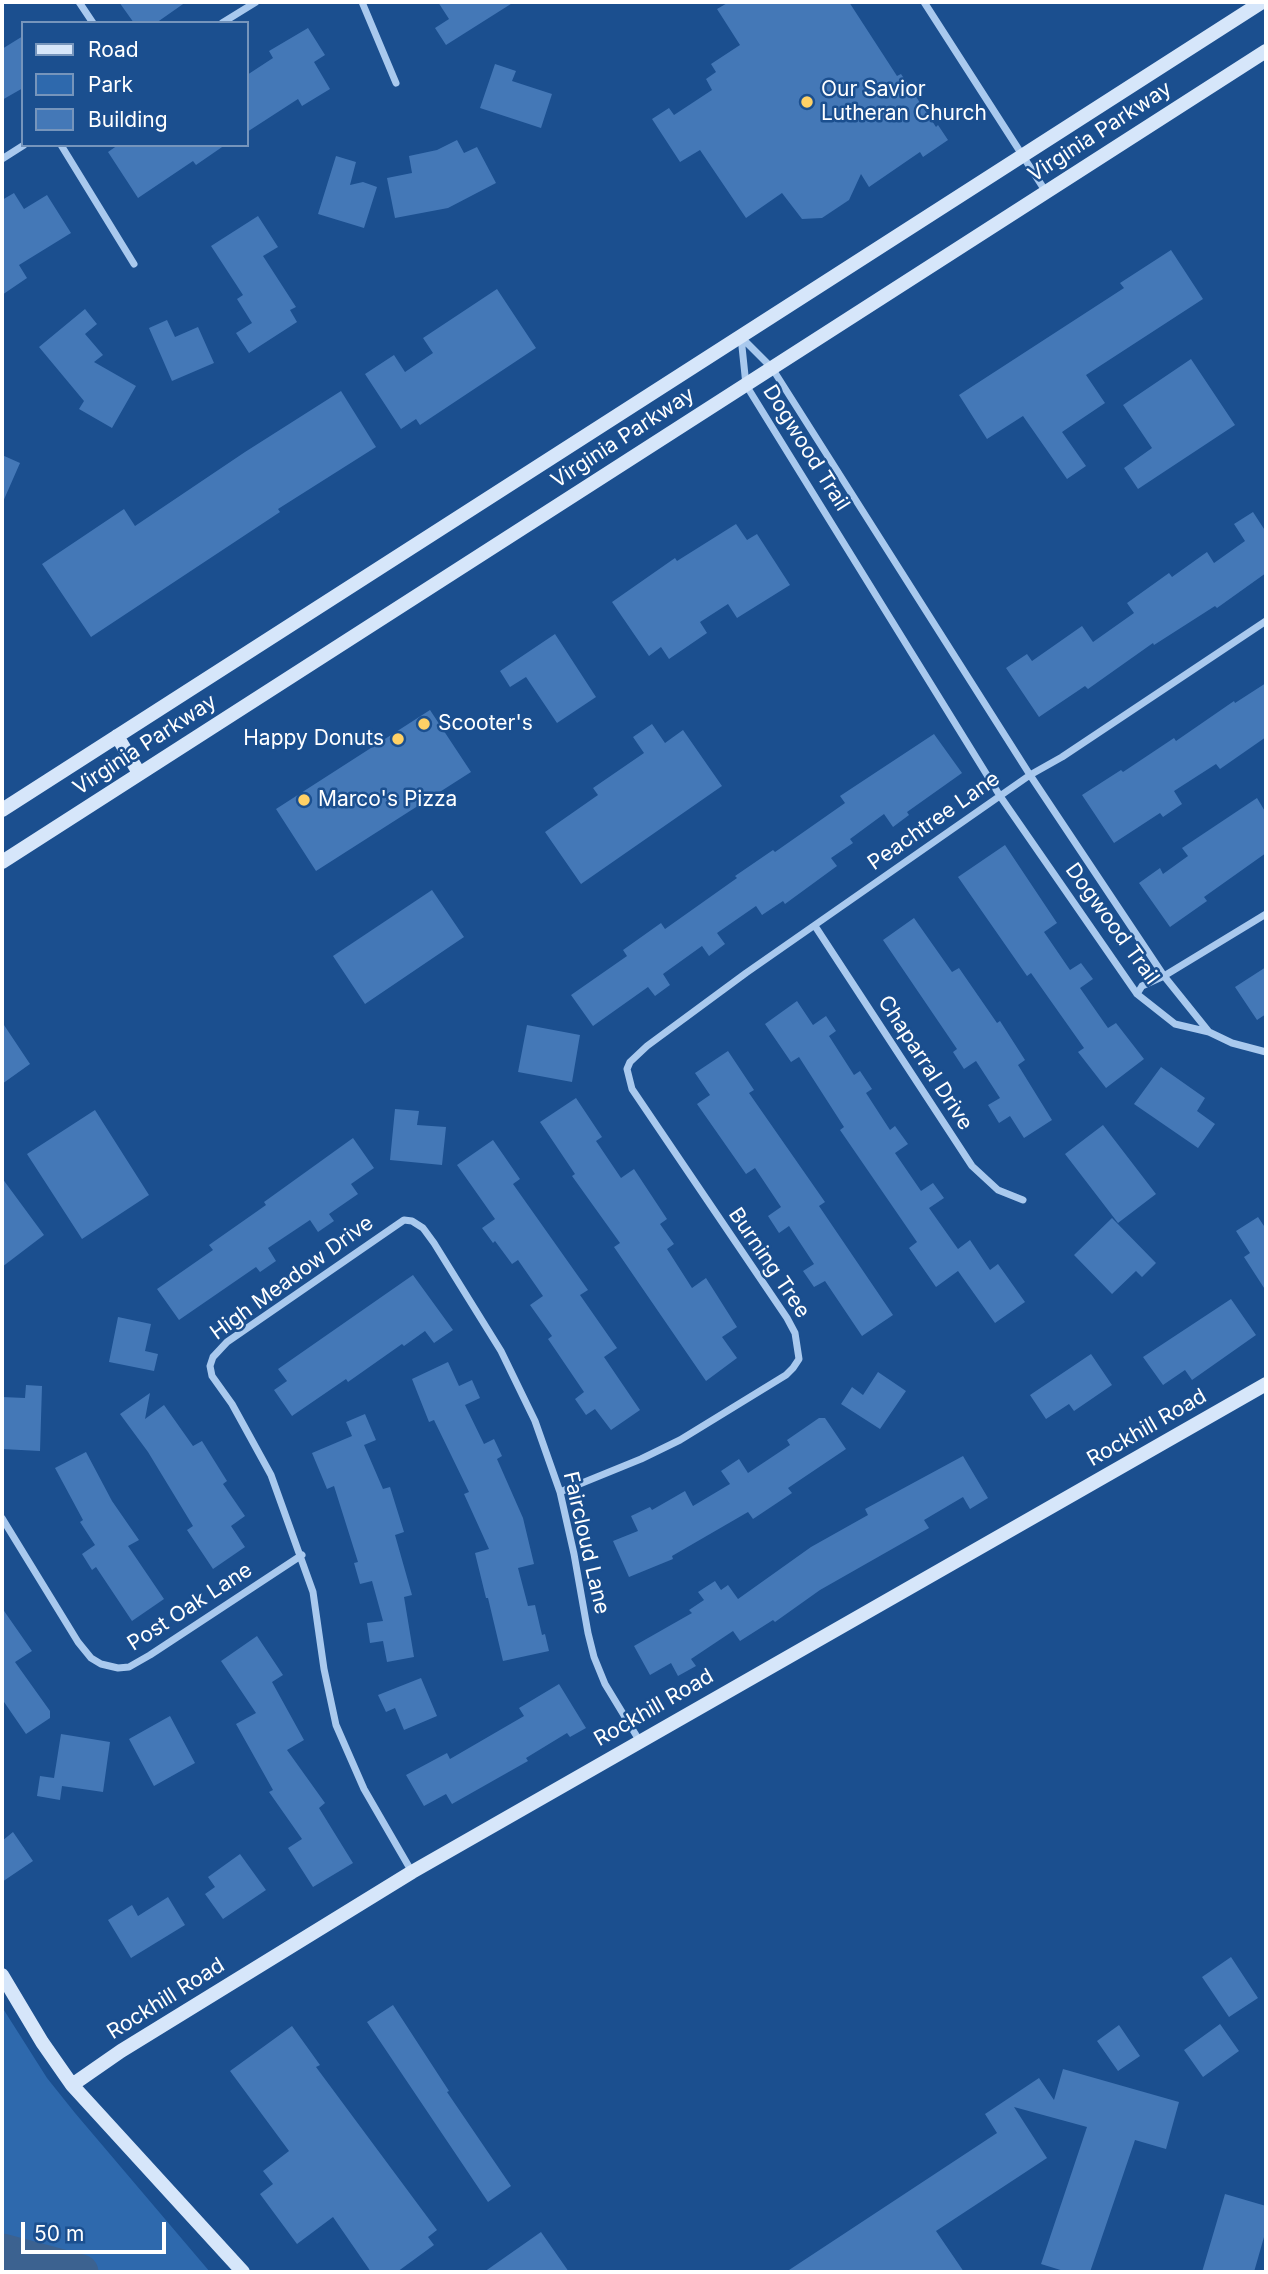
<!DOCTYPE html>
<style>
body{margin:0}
#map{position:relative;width:1268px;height:2274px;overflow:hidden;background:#1b4f8f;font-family:Inter,sans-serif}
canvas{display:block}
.frame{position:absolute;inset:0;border:4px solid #fff;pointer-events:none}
.legend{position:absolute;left:21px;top:21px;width:228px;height:126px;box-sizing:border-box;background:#1b4f8f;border:2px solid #7695bc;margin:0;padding:9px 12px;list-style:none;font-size:21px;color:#fff}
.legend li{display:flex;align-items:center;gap:14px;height:35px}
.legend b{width:35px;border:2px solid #7695bc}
.scale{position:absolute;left:21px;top:2222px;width:145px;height:32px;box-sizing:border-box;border:4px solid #fff;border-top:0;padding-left:9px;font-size:21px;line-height:24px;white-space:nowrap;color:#fff;-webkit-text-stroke:5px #1b4f8f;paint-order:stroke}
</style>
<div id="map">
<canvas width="1268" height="2274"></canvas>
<div class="frame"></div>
<ul class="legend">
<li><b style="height:9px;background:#d6e6fa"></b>Road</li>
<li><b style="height:19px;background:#2e69ad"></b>Park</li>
<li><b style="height:19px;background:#4478b7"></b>Building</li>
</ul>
<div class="scale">50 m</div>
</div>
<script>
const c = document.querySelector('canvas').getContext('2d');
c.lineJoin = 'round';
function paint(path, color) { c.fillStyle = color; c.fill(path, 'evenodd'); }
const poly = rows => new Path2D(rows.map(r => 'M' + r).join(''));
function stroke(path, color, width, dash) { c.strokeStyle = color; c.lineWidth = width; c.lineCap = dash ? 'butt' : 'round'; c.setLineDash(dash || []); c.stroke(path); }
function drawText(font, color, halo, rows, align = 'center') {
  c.font = font + ' Inter,sans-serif'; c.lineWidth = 5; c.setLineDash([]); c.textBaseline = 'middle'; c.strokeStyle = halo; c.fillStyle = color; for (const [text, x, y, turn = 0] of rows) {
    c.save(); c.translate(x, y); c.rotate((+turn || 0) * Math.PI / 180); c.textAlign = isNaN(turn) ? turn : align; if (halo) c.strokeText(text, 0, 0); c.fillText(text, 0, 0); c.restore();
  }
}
paint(poly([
 [2,2007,47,2078,75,2113,210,2272,2,2272]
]), '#2e69ad');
stroke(poly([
 [2,2251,81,2272]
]), '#3c6290', 35);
paint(poly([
 [119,2,186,2,156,23,134,23],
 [438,2,514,2,446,45,435,28,449,19],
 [729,2,849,2,897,76,901,74,936,127,938,125,948,140,923,157,920,152,869,187,861,174,849,200,822,218,802,219,782,193,746,218,700,150,680,162,652,119,669,108,674,115,712,90,706,79,716,72,711,64,740,45,717,9],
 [308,28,325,55,314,62,330,89,302,106,298,99,247,132,247,75,273,58,269,51],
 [23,36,23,88,2,100,2,49],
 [495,64,516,71,512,81,552,94,541,128,480,108],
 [457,140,464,153,477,147,496,183,448,208,395,218,387,178,412,173,409,156,437,150],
 [118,145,225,145,196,165,193,161,138,198,108,152],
 [336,156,356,162,350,185,363,182,377,187,364,228,318,214],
 [14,193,24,209,47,195,71,233,19,265,27,278,2,295,2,200],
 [258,216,278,247,263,256,296,307,290,310,297,322,249,353,236,333,252,323,237,299,243,295,211,246],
 [1171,250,1203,299,1086,375,1105,403,1062,432,1086,466,1067,479,1023,416,987,439,959,395,1124,288,1120,283],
 [497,289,536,348,420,425,416,419,401,429,365,374,394,355,405,372,433,353,423,338],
 [85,309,97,324,85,334,103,355,94,362,136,386,112,428,79,409,84,401,39,347],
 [167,320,175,337,198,327,214,363,172,381,149,328],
 [1191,359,1235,425,1138,489,1124,468,1152,448,1123,405],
 [341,391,376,447,278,509,280,512,91,637,42,564,124,509,135,526,245,452],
 [2,455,20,463,2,504],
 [1253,512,1266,532,1266,573,1217,608,1215,606,1154,645,1153,643,1088,689,1085,686,1039,717,1006,668,1027,654,1032,661,1082,626,1093,642,1134,613,1127,603,1169,573,1172,577,1207,552,1214,563,1245,541,1234,524],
 [736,524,747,540,757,534,790,585,737,618,728,604,700,622,707,633,669,659,661,647,649,656,612,602,675,558,677,561],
 [555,634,596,697,557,723,526,677,510,687,500,671],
 [1266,683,1266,737,1220,769,1216,764,1174,791,1182,804,1163,817,1160,813,1114,843,1082,795,1121,770,1123,772,1174,738,1176,741,1234,701,1235,703],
 [430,710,471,772,316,871,276,809],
 [652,724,665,743,683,730,722,786,581,884,545,832,598,795,593,788,644,753,633,737],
 [934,734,962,773,907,812,909,815,893,827,884,814,850,839,853,843,831,858,837,866,785,904,783,901,762,915,756,906,717,933,725,944,709,956,702,946,663,974,670,985,655,996,648,987,593,1026,571,995,627,956,623,950,661,923,665,929,737,878,735,876,773,850,775,852,845,803,840,796],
 [1257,798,1266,813,1266,853,1204,897,1207,901,1170,927,1139,883,1160,868,1163,874,1188,856,1182,848],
 [1005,845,1057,923,1044,932,1070,970,1081,963,1093,979,1080,988,1108,1028,1116,1023,1144,1059,1106,1088,1078,1052,1084,1048,1031,973,1027,976,958,877],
 [432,890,464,937,365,1004,333,956],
 [914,918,952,972,959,968,997,1023,1000,1021,1025,1060,1018,1065,1052,1120,1024,1138,1010,1116,999,1123,988,1105,1000,1098,976,1061,964,1069,953,1052,957,1049,883,940],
 [1266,967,1266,1014,1257,1020,1235,987],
 [797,1001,813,1025,826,1016,836,1031,829,1036,854,1075,860,1071,872,1089,866,1093,890,1130,895,1126,908,1144,895,1153,921,1191,933,1183,944,1198,929,1208,958,1249,970,1240,990,1270,998,1264,1025,1302,995,1323,958,1271,936,1287,909,1248,917,1242,840,1130,844,1127,799,1057,791,1062,765,1024],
 [2,1022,30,1064,2,1084],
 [527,1025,580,1035,572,1082,518,1072],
 [728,1051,754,1090,749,1093,825,1202,819,1206,893,1315,862,1336,825,1281,814,1287,803,1271,814,1264,789,1226,779,1233,768,1216,781,1207,755,1168,746,1174,697,1104,710,1095,695,1073],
 [1161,1067,1205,1098,1197,1111,1215,1124,1198,1148,1134,1104],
 [576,1098,602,1137,596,1141,621,1178,634,1169,667,1219,660,1224,674,1244,667,1249,692,1288,706,1278,737,1327,722,1337,737,1358,706,1381,614,1247,620,1243,572,1176,575,1174,540,1122],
 [395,1109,419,1111,417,1125,446,1127,442,1165,390,1160],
 [95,1110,149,1195,82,1239,27,1154],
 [1103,1125,1156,1194,1118,1223,1065,1154],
 [353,1138,374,1168,351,1184,358,1194,329,1214,334,1221,318,1232,310,1220,268,1248,276,1261,260,1272,256,1267,179,1320,157,1289,213,1250,209,1245,266,1205,264,1202],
 [493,1140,520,1179,513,1184,588,1290,580,1295,617,1348,604,1357,640,1410,611,1430,595,1409,586,1415,575,1399,584,1392,548,1339,552,1336,530,1305,543,1296,518,1260,512,1264,495,1241,493,1243,482,1228,495,1219,457,1165],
 [2,1178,44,1235,2,1267],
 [1258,1217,1266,1229,1266,1291,1244,1257,1250,1253,1236,1231],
 [1112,1218,1156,1263,1142,1277,1136,1271,1112,1294,1074,1255],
 [413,1275,453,1330,434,1343,425,1331,404,1346,402,1344,348,1382,346,1379,292,1416,274,1390,287,1381,278,1369],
 [1231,1299,1256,1335,1192,1380,1185,1370,1163,1385,1143,1357],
 [118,1317,151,1324,145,1351,158,1354,154,1371,109,1362],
 [1091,1354,1112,1385,1074,1411,1069,1404,1046,1419,1030,1395],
 [448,1362,459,1386,472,1380,480,1398,465,1405,484,1444,494,1439,502,1456,497,1459,523,1518,534,1564,518,1568,528,1606,535,1605,542,1635,545,1634,549,1651,503,1661,488,1598,486,1598,475,1553,489,1549,464,1494,469,1492,434,1420,429,1422,412,1379],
 [878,1372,906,1391,880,1429,841,1404,852,1387,863,1395],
 [26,1385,42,1386,40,1451,2,1449,2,1397,25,1398],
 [150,1393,145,1419,164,1405,193,1446,202,1441,227,1481,223,1484,245,1516,231,1526,245,1547,213,1569,187,1530,193,1526,148,1452,120,1414],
 [365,1414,376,1440,364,1445,383,1489,390,1487,404,1532,395,1535,412,1595,404,1597,414,1657,387,1662,383,1641,370,1643,367,1623,383,1621,372,1581,360,1584,354,1563,358,1562,334,1486,327,1489,312,1453,352,1436,346,1422],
 [819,1418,825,1418,846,1449,788,1488,792,1493,753,1519,748,1512,672,1556,673,1559,629,1577,613,1541,638,1531,631,1516,650,1507,652,1510,685,1491,693,1506,730,1484,721,1471,739,1459,748,1473,790,1445,787,1440],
 [86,1452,112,1501,139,1540,128,1546,164,1599,132,1621,96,1567,92,1570,82,1554,95,1545,80,1522,83,1520,55,1468],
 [963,1456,988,1498,970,1509,963,1497,924,1520,929,1528,820,1590,775,1622,773,1620,740,1641,733,1631,691,1659,696,1666,678,1676,671,1663,650,1675,634,1646,692,1613,689,1610,704,1600,698,1592,715,1581,721,1590,728,1585,738,1599,811,1547,868,1515,865,1509],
 [2,1608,32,1651,15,1662,50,1711,50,1718,26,1734,2,1699],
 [257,1636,283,1675,272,1682,304,1740,287,1750,325,1803,319,1808,353,1863,313,1887,288,1848,302,1839,269,1792,273,1790,236,1724,256,1713,221,1661],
 [421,1678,437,1716,404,1730,395,1708,386,1712,378,1695],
 [559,1684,586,1728,570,1737,567,1733,526,1758,528,1761,452,1804,446,1794,424,1806,406,1775,447,1753,450,1759,524,1716,519,1708],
 [170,1716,195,1763,154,1786,129,1739],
 [61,1734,110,1742,103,1792,62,1786,60,1800,37,1796,40,1776,54,1778],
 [13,1832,33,1861,2,1882,2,1841],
 [240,1854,266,1890,223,1919,205,1894,215,1887,208,1877],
 [168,1897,185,1925,131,1958,108,1920,132,1905,138,1916],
 [1231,1957,1258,1998,1229,2017,1202,1977],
 [393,2005,449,2091,447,2092,511,2186,488,2202,367,2022],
 [1220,2024,1239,2051,1203,2077,1184,2050],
 [1119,2025,1140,2056,1118,2071,1097,2041],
 [292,2026,320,2065,316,2067,437,2230,428,2237,434,2245,397,2272,371,2272,333,2217,297,2244,260,2194,273,2184,263,2171,289,2151,230,2071],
 [1063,2069,1179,2102,1166,2149,1135,2140,1090,2272,1067,2272,1041,2264,1087,2127,1014,2107,1047,2158,936,2231,964,2272,786,2272,997,2133,985,2114,1039,2078,1054,2100],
 [1225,2194,1266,2206,1266,2230,1254,2272,1202,2272],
 [541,2232,569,2272,484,2272]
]), '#4478b7');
stroke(poly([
 [79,2,93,23],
 [362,2,396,83],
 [924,2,1046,192],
 [222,23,256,2],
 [61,145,134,264],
 [2,159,24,145],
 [741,337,746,385,1000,796,1137,994,1175,1024,1209,1032,1232,1043,1266,1052],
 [741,337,772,368,1030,775,1164,976,1209,1032],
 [815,926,972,1166,998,1190,1023,1200],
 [1137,994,1142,986,1164,976,1266,914],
 [560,1492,641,1459,680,1440,786,1375,793,1368,799,1359,795,1333,787,1318,632,1089,627,1069,630,1062,647,1046,746,973,1030,775,1062,757,1266,621],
 [2,1518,78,1642,91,1658,101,1664,118,1668,129,1667,150,1655,302,1555],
 [412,1872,364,1789,336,1725,324,1669,313,1592,271,1475,232,1404,212,1376,210,1366,213,1357,227,1342,404,1220,412,1221,423,1228,434,1243,501,1351,535,1421,560,1492,574,1554,588,1633,594,1657,605,1684,639,1740]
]), '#a9c9ee', 7);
stroke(poly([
 [117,736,139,773],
 [2,810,1262,2],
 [2,862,1266,51],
 [2,1975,42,2042,72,2085,243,2272],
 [72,2085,121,2051,412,1872,1266,1384]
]), '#d6e6fa', 14);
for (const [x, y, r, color] of [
 [807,102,7,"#ffd166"],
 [424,724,7,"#ffd166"],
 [398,739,7,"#ffd166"],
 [304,800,7,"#ffd166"]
]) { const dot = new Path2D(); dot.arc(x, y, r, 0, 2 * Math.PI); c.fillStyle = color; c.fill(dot); stroke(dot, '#1b4f8f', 2.5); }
drawText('21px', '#fff', '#1b4f8f', [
 ["Our Savior",821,90],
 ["Lutheran Church",821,114],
 ["Scooter's",438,724],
 ["Happy Donuts",384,739,"right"],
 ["Marco's Pizza",318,800]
], 'left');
drawText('21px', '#fff', '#1b4f8f', [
 ["Virginia Parkway",1100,132,-33],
 ["Virginia Parkway",623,438,-33],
 ["Dogwood Trail",806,448,58],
 ["Virginia Parkway",145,745,-33],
 ["Peachtree Lane",934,821,-35],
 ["Dogwood Trail",1112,924,54],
 ["Chaparral Drive",925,1063,57],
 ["Burning Tree",769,1263,56],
 ["High Meadow Drive",292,1278,-36],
 ["Rockhill Road",1147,1428,-30],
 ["Faircloud Lane",586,1543,77],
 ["Post Oak Lane",190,1607,-33],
 ["Rockhill Road",654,1708,-30],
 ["Rockhill Road",166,1999,-32]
]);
</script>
